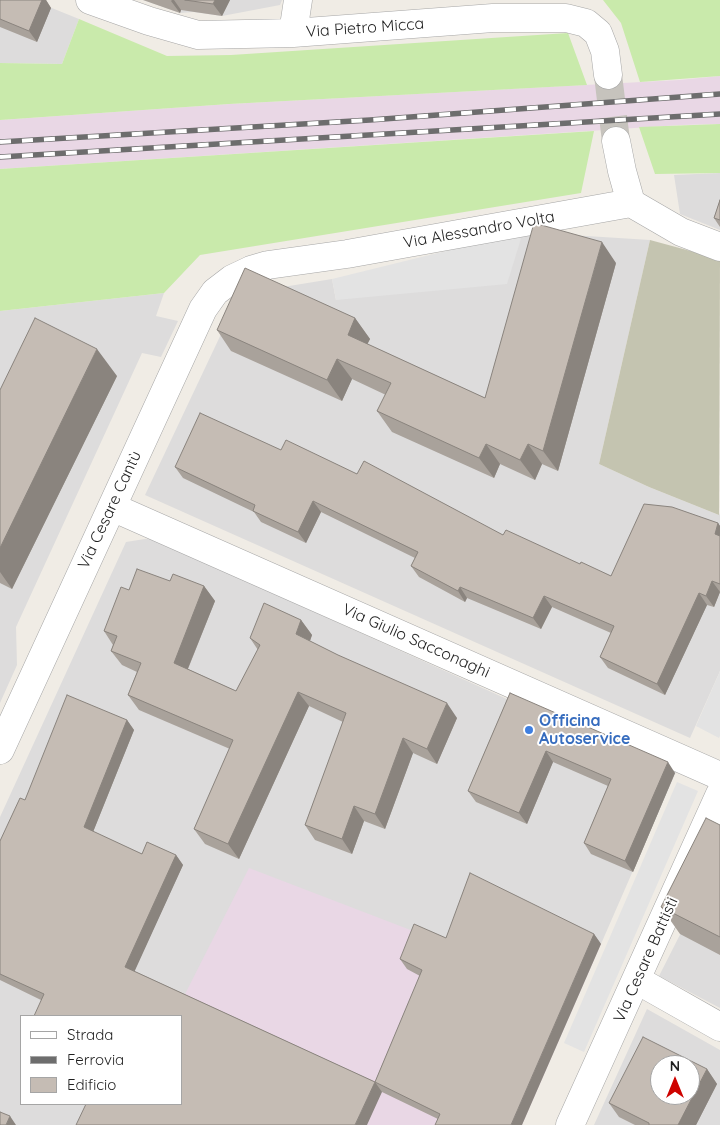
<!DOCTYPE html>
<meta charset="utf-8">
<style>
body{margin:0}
#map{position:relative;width:720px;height:1125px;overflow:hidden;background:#f0ece5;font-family:Quicksand,sans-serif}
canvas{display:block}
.legend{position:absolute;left:20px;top:1015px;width:162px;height:90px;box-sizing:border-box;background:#fff;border:1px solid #a5a5a5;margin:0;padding:6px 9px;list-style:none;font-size:15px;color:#1f1f1f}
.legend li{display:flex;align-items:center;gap:10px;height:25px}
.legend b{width:25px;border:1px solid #a5a5a5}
.north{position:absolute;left:650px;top:1055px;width:50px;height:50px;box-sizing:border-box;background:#fff;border:1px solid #a5a5a5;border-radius:50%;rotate:0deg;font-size:14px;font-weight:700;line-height:20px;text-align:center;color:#1f1f1f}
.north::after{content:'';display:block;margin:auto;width:18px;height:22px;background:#ce0300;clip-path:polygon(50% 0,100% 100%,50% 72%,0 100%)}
</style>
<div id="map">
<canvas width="720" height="1125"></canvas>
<ul class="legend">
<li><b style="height:6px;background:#fff"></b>Strada</li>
<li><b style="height:6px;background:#6d6d6d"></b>Ferrovia</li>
<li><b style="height:14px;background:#c5bcb4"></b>Edificio</li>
</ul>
<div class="north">N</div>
</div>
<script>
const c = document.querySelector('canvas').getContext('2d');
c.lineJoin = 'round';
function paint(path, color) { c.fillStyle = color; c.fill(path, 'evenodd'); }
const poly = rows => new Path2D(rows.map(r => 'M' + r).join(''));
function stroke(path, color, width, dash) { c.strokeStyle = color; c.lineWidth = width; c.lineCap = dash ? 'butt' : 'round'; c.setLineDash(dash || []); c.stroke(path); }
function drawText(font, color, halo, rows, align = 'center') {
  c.font = font + ' Quicksand,sans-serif'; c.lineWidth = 4; c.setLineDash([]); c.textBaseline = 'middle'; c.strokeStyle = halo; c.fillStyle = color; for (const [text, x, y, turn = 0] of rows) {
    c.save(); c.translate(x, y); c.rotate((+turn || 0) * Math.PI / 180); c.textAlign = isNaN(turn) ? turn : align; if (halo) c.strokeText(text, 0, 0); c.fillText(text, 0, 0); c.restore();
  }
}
paint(poly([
 [0,0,32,0,79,19,62,64,0,63],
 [143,0,282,0,280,5,222,16,193,12,180,13],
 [720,173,720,230,680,214,674,175],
 [523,232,650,240,599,464,649,487,719,515,720,513,720,671,690,738,145,495,240,294,332,279,336,300],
 [164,293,156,316,178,321,161,357,142,353,16,627,17,665,0,703,0,311],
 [151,538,518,704,676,772,601,944,477,884,453,948,182,1000,139,1016,21,1016,21,1104,98,1104,88,1125,0,1125,0,817,126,542],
 [720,856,720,1008,659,976],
 [647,1009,720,1050,720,1125,594,1125],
 [660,1065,690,1065,690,1095,660,1095]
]), '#dddcdc');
paint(poly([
 [720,76,720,124,681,125,0,169,0,120,229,104,679,80],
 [249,868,421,934,452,948,477,884,601,944,522,1125,88,1125,181,1104,182,1000]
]), '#e9d7e5');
paint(poly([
 [650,240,720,259,719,515,649,487,599,464]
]), '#c4c4b0');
paint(poly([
 [603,0,720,0,720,76,640,82,621,23],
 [79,19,167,56,231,55,568,33,587,85,229,104,0,120,0,63,62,64],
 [720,124,720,173,655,174,639,127],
 [594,131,581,193,200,255,164,293,0,311,0,169]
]), '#c9eaab');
paint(poly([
 [523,232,507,284,336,300,332,279],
 [720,671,720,736,719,738,696,726],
 [677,782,698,791,584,1052,564,1043]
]), '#e3e3e3');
stroke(poly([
 [608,75,616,141]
]), '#c6c3bd', 28, [28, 14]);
const minor = poly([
 [90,0,149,21,198,35,293,33,493,18,566,18,586,23,598,33,605,51,608,75],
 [293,33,298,0],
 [616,141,622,171,631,203],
 [112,507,720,776],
 [0,750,203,309,215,292,232,279,251,270,268,265,347,254,631,203,681,232,720,247],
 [637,980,720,1027],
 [570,1125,720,794]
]);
stroke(minor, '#a6a6a6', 29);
stroke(minor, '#fff', 28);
const rail = poly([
 [0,142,370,120,720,94],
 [0,157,720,114]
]);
stroke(rail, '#6d6d6d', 5.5);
stroke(rail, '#fff', 4, [11]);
paint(poly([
 [0,0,46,0,51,8,37,42,0,27],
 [143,0,230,0,222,16,181,10,180,13],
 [720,200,720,227,714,218],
 [616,263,558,471,542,464,535,480,500,464,494,478,392,432,377,411,386,395,352,379,342,401,231,351,217,330,355,318,370,339,367,344,485,398],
 [117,376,12,589,0,583,0,390],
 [281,450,357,474,503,535,611,576,718,523,720,526,720,592,714,607,707,605,665,695,608,668,600,657,611,633,552,607,541,629,467,598,465,602,419,577,411,566,415,558,321,512,306,543,261,522,254,512,183,478,175,467],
 [170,581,204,586,215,601,188,669,236,691,258,650,250,638,301,620,312,635,310,641,457,718,437,764,413,753,385,829,364,821,352,854,315,840,305,825,343,722,309,706,239,859,205,844,194,829,230,749,139,710,128,695,137,672,122,665,111,651,113,645,104,631,129,590],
 [510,693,675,773,633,872,591,854,584,843,608,786,553,762,527,824,476,802,468,791],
 [127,720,134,730,93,832,142,854,176,855,183,865,134,971,375,1082,420,976,407,969,400,959,446,938,594,934,601,944,438,1119,382,1092,181,1104,41,1000,0,980,0,841,25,800],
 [720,825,720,955,680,934,661,907],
 [707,1069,717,1084,696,1125,635,1125,619,1117,609,1103]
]), '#a9a29b');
paint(poly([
 [42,0,46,0,51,8,37,42,29,31],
 [172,0,174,0,181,10,180,13,171,1],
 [215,0,230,0,222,16,213,4],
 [602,242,616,263,558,471,543,451],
 [355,318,370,339,362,355,348,335],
 [97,349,117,376,12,589,0,572,0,548],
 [337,359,352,379,342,401,327,380],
 [486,444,500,464,494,478,479,458],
 [528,444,542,464,535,480,520,460],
 [313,501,321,512,306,543,298,532],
 [718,523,720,526,720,541,715,534],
 [712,581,720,592,714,607,706,596],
 [204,586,215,601,184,678,174,663],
 [460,587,467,598,465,602,458,591],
 [699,593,707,605,665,695,657,684],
 [544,596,552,607,541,629,533,618],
 [301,620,312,635,307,649,296,634],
 [298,692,309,706,239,859,228,844],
 [447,703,457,718,437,764,427,749],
 [127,720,134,730,91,837,84,827],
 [403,738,413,753,385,829,375,814],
 [546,751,553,762,527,824,519,813],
 [668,762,675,773,633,872,625,861],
 [354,806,364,821,352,854,342,839],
 [176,855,183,865,132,977,125,967],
 [594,934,601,944,522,1125,511,1125],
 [707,1069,717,1084,696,1125,678,1125],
 [375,1082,382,1092,367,1125,355,1125],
 [10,1116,16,1125,6,1125]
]), '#8a847e');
const building = poly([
 [0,0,42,0,29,31,0,19,0,0],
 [185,0,215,0,213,4,185,0],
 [720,200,720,220,714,218,720,200],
 [534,223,602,242,543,451,528,444,520,460,486,444,479,458,377,411,391,383,337,359,327,380,217,330,245,268,355,318,348,335,485,398,534,223],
 [35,318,97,349,0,548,0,390,35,318],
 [200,413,281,450,286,440,357,474,364,461,503,535,506,530,580,564,581,562,611,576,644,504,672,507,718,523,715,534,720,536,720,584,712,581,706,596,699,593,657,684,600,657,614,626,544,596,533,618,460,587,458,591,411,566,418,552,313,501,298,532,253,511,255,505,175,467,200,413],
 [137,569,170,581,173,574,204,586,174,663,236,691,260,645,250,638,264,603,301,620,296,634,338,655,447,703,427,749,403,738,375,814,354,806,342,839,305,825,346,713,298,692,228,844,194,829,233,740,128,695,141,663,111,651,117,636,104,631,121,587,129,590,137,569],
 [510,693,668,762,625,861,584,843,611,779,546,751,519,813,468,791,510,693],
 [67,695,127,720,84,827,142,854,147,842,176,855,125,967,375,1082,355,1125,76,1125,86,1104,181,1104,181,1016,34,1016,44,994,0,974,0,841,20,798,25,800,67,695],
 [706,818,720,825,720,937,661,907,706,818],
 [470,873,594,934,511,1125,435,1125,440,1114,375,1082,422,970,400,959,414,924,446,938,470,873],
 [643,1037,707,1069,678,1125,649,1125,649,1123,609,1103,643,1037],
 [660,1065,690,1065,690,1095,660,1095,660,1065],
 [0,1112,10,1116,6,1125,0,1125,0,1112]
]);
paint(building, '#c5bcb4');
stroke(building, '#8a847e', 1);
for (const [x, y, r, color] of [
 [529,730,5,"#3f7fe0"]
]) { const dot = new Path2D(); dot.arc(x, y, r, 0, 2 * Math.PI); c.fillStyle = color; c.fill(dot); stroke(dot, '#fff', 2); }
drawText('16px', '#1f1f1f', '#fff', [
 ["Via Pietro Micca",365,28,-4],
 ["Via Alessandro Volta",479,230,-10],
 ["Via Cesare Cantù",110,510,-65],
 ["Via Giulio Sacconaghi",416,641,24],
 ["Via Cesare Battisti",646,960,-66]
]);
drawText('bold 16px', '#366cbe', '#fff', [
 ["Officina",539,721],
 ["Autoservice",539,739]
], 'left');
</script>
